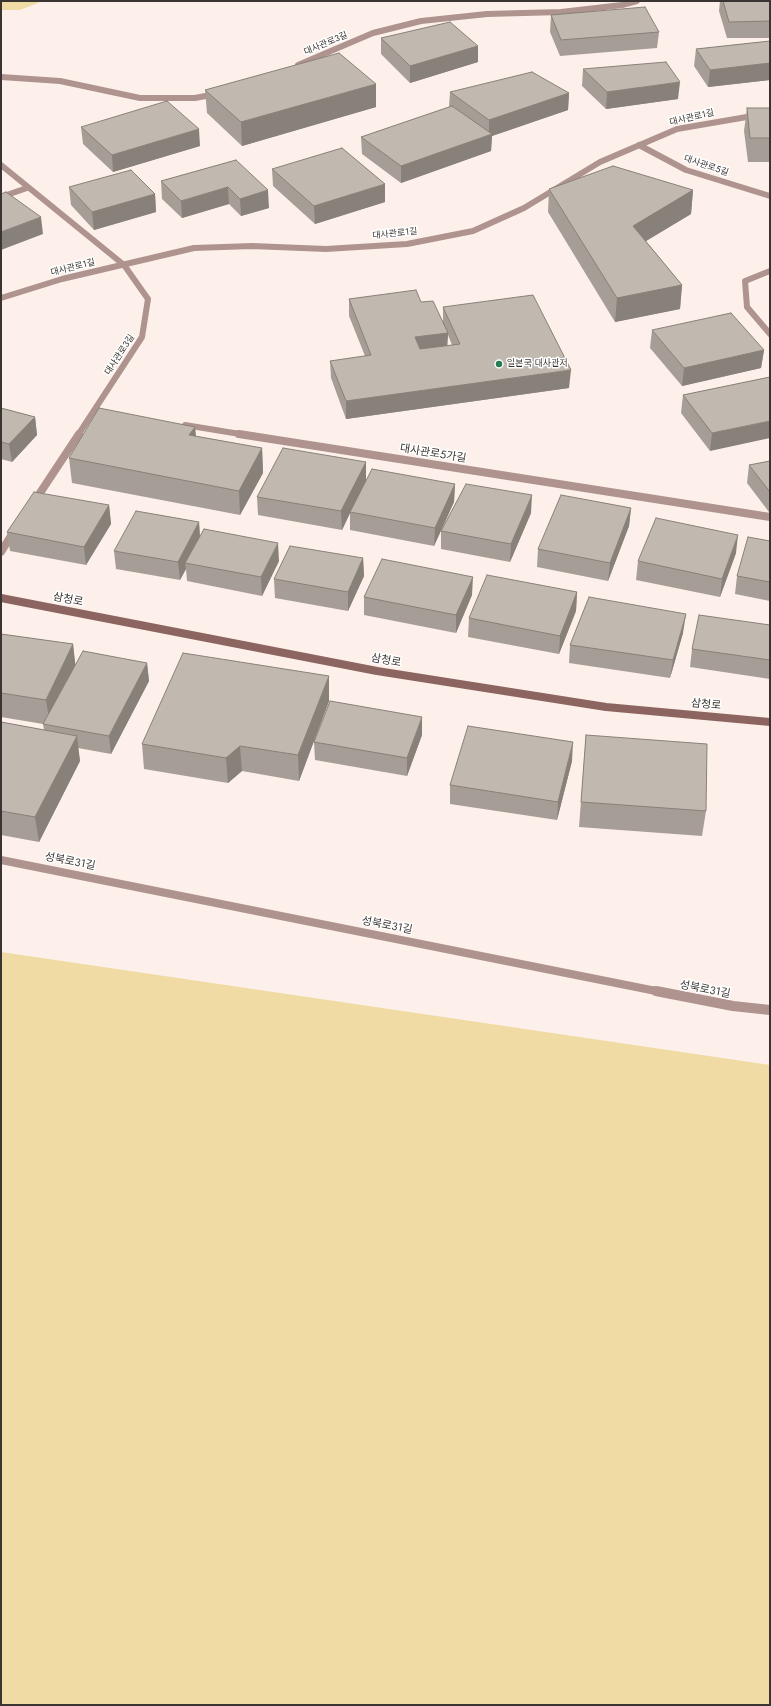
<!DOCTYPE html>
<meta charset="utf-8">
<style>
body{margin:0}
#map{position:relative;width:771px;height:1706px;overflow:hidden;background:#fdf0ea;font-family:Jost,sans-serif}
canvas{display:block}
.frame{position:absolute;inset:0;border:2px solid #3a3533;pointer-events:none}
</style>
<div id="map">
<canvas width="771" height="1706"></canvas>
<div class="frame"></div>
</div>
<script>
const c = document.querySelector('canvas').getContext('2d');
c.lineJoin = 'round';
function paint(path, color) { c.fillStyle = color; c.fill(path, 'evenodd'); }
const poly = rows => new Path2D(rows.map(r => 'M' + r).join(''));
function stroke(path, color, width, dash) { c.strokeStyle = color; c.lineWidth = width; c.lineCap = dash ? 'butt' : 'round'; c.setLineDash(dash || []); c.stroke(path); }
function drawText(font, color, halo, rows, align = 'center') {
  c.font = font + ' Jost,"Noto Sans KR",sans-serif'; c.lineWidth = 3; c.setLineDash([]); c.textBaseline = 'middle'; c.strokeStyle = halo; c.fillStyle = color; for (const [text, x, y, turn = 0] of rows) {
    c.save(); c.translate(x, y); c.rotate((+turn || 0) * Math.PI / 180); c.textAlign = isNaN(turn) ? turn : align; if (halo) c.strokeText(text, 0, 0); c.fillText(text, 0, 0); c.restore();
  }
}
paint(poly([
 [1,1,43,1,20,10,1,10],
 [1,952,770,1065,770,1705,1,1705]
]), '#efdba3');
stroke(poly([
 [298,65,373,33,421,21,487,14,561,12,622,5,637,1],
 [1,77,60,81,140,98,195,98,216,94],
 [639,145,686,170,770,196],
 [1,165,124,265,148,299,142,337,78,435],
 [1,197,27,188],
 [770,271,745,281,747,307,770,334],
 [1,298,62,279,194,248,252,246,326,249,407,244,473,231,524,208,600,162,677,129,770,113],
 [185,425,246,435]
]), '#af938f', 6);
stroke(poly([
 [239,434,770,517],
 [34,502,79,434],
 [1,552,14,531],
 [1,860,661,992]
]), '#af938f', 8);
stroke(poly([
 [656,991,733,1006,770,1010]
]), '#af938f', 10);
stroke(poly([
 [1,598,377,671,606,707,770,722]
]), '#8d6560', 8);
paint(poly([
 [720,1,770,1,770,38,727,38,719,11],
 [551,15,659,32,657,48,560,56,550,32],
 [381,38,478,46,478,62,410,83,381,54],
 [770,41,770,80,708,87,694,66,696,49],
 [583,69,678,99,606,109,582,86],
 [205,90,376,107,242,146,207,113],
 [450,92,569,93,568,110,492,136,491,151,401,183,362,154,361,137,449,107],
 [747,108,770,108,770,162,748,162,744,131],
 [81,127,200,146,113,172,83,144],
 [236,160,269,208,241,216,229,204,182,218,162,199,161,181],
 [272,169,385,202,315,224,273,186],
 [69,187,155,194,156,212,94,230,71,205],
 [549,189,693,190,691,214,646,241,682,285,680,309,615,322,548,212],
 [349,299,421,302,443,323,443,307,569,388,346,419,331,378,330,361,365,356,349,316],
 [448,335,452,345,447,346],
 [652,330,764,350,761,368,682,386,650,348],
 [770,377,710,451,681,413,683,395],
 [1,408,35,417,37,435,12,462,1,459],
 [195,427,196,436,262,448,263,473,240,515,72,483,69,458],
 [770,461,770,512,769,512,747,483,749,465],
 [366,462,366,480,455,484,454,502,434,546,350,530,350,513,342,530,258,515,257,497],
 [109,505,111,524,86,565,10,551,7,532],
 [631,508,629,526,608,581,537,567,538,549],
 [531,513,510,562,441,549,441,531],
 [199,522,200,536,279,561,262,596,187,581,186,569,180,580,116,569,114,551],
 [770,541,770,601,735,594,737,576],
 [736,553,720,597,636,580,638,561],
 [363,558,364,576,348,611,275,598,274,579],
 [577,592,576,611,559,654,468,637,469,618],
 [472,595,456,633,364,615,364,597],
 [770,625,770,679,690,667,692,649],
 [683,633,670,678,569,663,570,645],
 [1,634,73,644,75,665,147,663,149,681,111,754,78,748,80,761,39,842,1,835,1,722,44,730,43,724,1,717],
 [329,676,329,701,299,781,242,771,228,783,144,769,142,744],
 [422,735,407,776,315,760,314,742],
 [586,735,706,811,702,836,579,827],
 [572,761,557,820,450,804,450,785]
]), '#a69e96');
paint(poly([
 [478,46,478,62,410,83,410,66],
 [770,63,770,80,708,87,710,70],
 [680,82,678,99,606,109,607,92],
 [376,84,376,107,242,146,241,122],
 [569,93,568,110,492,136,491,151,401,183,401,166,489,135,489,120],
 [199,129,200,146,113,172,112,155],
 [385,184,385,202,315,224,314,206],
 [228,187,229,204,182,218,181,201],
 [268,190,269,208,241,216,240,199],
 [693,190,691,214,631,250,633,226],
 [155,194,156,212,94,230,92,212],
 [41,217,43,234,1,250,1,232],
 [682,285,680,309,615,322,617,298],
 [448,333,447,351,415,355,415,337],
 [764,350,761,368,682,386,684,368],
 [571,370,569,388,346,419,346,401],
 [35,417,37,435,12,462,9,444],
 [770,421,770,438,710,451,712,433],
 [195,427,197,451,189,435],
 [262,448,263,473,240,515,239,491],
 [366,462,366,480,342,530,341,511],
 [455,484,454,502,434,546,435,528],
 [532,495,531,513,510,562,511,544],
 [770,503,770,512,769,512],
 [109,505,111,524,86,565,84,547],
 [631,508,629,526,608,581,610,563],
 [199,522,200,540,185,563,186,569,180,580,178,562],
 [738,535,736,553,720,597,722,579],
 [278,543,279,561,262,596,261,577],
 [363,558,364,576,348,611,348,592],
 [473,577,472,595,456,633,456,615],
 [577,592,576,611,559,654,560,636],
 [686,614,683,633,670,678,673,660],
 [73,644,76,670,50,725,46,700],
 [147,663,149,681,111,754,109,736],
 [329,676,329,701,299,781,298,755],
 [422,717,422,735,407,776,407,758],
 [77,736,80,761,39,842,35,817],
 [573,742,572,761,557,820,558,802],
 [240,746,242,771,228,783,226,758]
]), '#87817a');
const building = poly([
 [723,1,770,1,770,21,729,22,723,1],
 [645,7,659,32,561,40,551,15,645,7],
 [450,22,478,46,410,66,381,38,450,22],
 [770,41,770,63,710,70,696,49,770,41],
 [339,53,376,84,241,122,205,90,339,53],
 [666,62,680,82,607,92,583,69,666,62],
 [532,72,569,93,489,120,450,92,532,72],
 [167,101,199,129,112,155,81,127,167,101],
 [452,106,492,134,401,166,361,137,452,106],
 [747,108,770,108,770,138,750,138,747,108],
 [342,148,385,184,314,206,272,169,342,148],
 [236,160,268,190,240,199,228,187,181,201,161,181,236,160],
 [613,166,693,190,633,226,682,285,617,298,549,189,613,166],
 [131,170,155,194,92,212,69,187,131,170],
 [6,192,41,217,1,232,1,194,6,192],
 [416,290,421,302,433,301,448,333,415,337,420,349,460,344,443,307,533,295,571,370,346,401,330,361,371,355,349,299,416,290],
 [731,313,764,350,684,368,652,330,731,313],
 [770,377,770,421,712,433,683,395,770,377],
 [1,408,35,417,9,444,1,442,1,408],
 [99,408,195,427,189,435,262,448,239,491,69,458,99,408],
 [283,448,366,462,341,511,257,497,283,448],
 [770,461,770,492,749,465,770,461],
 [372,469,455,484,435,528,350,512,372,469],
 [466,484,532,495,511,544,441,531,466,484],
 [34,492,109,505,84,547,7,532,34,492],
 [561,495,631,508,610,563,538,549,561,495],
 [136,511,199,522,178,562,114,551,136,511],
 [656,518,738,535,722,579,638,561,656,518],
 [204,529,278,543,261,577,185,563,204,529],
 [748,537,770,541,770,582,737,576,748,537],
 [290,546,363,558,348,592,274,579,290,546],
 [382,559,473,577,456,615,364,597,382,559],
 [487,575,577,592,560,636,469,618,487,575],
 [589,597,686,614,673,660,570,645,589,597],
 [699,615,770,625,770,660,692,649,699,615],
 [1,634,73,644,46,700,1,693,1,634],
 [83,651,147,663,109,736,43,724,83,651],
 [183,653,329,676,298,755,240,746,226,758,142,744,183,653],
 [330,701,422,717,407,758,314,742,330,701],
 [1,722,77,736,35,817,1,811,1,722],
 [468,726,573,742,558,802,450,785,468,726],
 [586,735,707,744,706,811,581,802,586,735]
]);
paint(building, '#c1b8af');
stroke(building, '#87817a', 1);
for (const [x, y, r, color] of [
 [499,364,4,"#267d51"]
]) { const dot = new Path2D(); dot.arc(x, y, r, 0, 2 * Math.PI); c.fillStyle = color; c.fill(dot); stroke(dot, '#fff', 1.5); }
drawText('9px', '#3a3533', '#fff', [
 ["대사관로3길",326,44,-23],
 ["대사관로1길",692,118,-13],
 ["대사관로5길",706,166,19],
 ["대사관로1길",395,234,-6],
 ["대사관로1길",73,268,-14],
 ["대사관로3길",120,355,-57]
]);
drawText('9px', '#3a3533', '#fff', [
 ["일본국 대사관저",507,364]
], 'left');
drawText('11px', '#3a3533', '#fff', [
 ["대사관로5가길",433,454,9],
 ["삼청로",68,600,11],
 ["삼청로",386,661,10],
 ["삼청로",706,705,5],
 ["성북로31길",70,862,11],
 ["성북로31길",387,926,11],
 ["성북로31길",705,990,11]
]);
</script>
